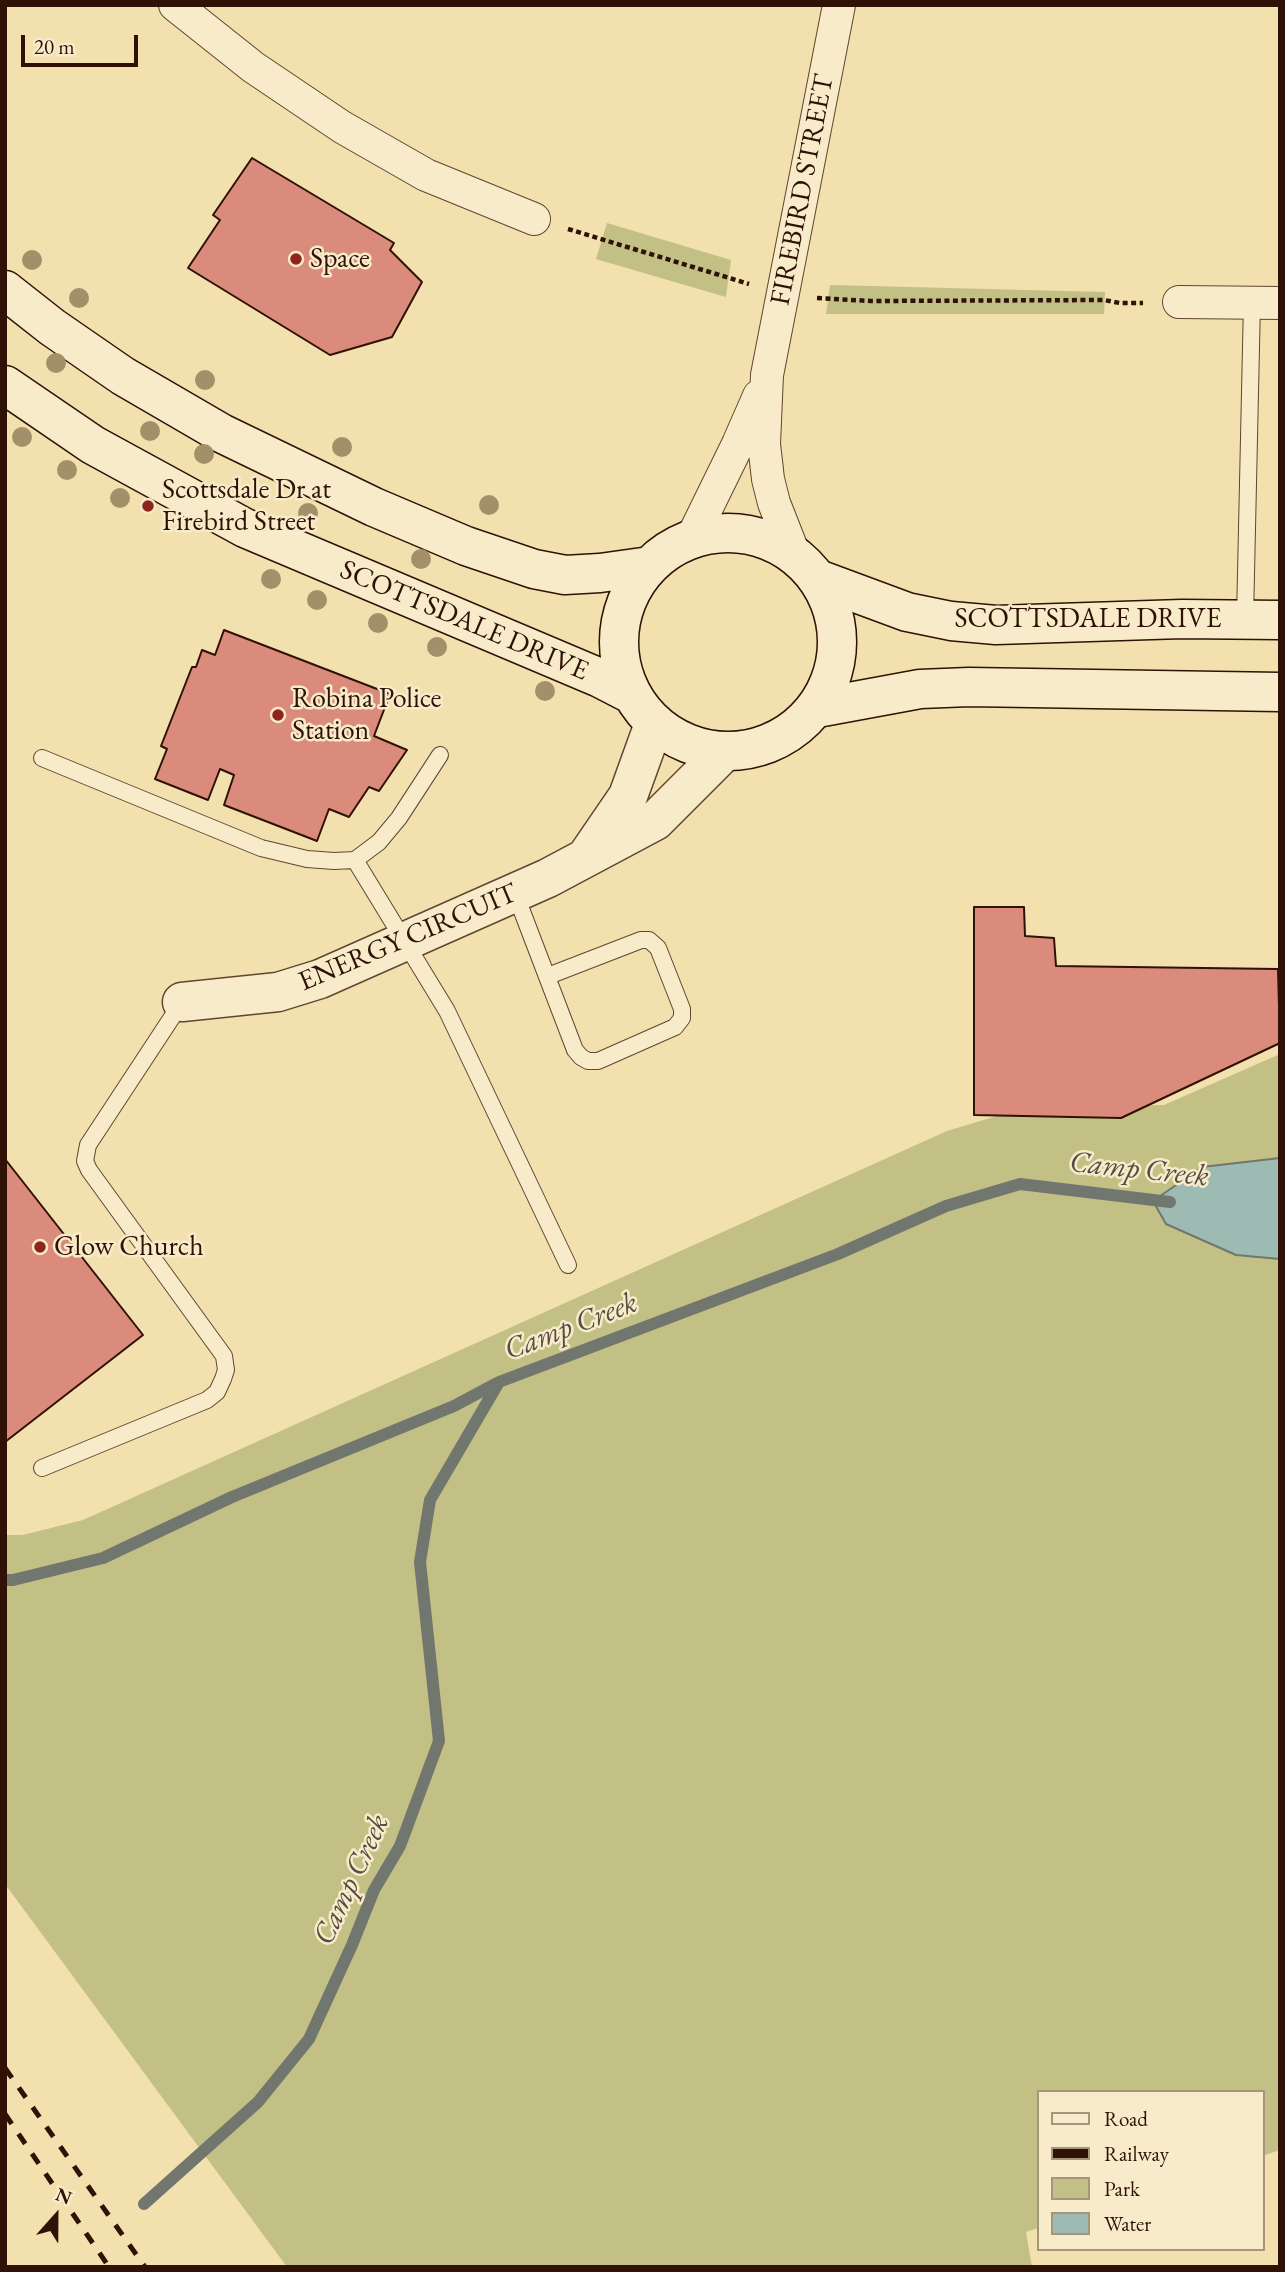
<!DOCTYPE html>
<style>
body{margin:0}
#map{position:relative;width:1285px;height:2272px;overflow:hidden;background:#f2e0ae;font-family:"EB Garamond",serif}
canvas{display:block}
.frame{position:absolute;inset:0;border:7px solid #2f1106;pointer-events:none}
.legend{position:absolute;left:1037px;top:2090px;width:228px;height:161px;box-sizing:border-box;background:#f7ebca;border:2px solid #a7947c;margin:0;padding:9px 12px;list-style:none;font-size:21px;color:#2f1106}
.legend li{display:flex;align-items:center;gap:14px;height:35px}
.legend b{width:35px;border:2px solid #a7947c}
.north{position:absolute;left:21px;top:2181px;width:70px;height:70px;-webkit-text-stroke:5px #f7ebca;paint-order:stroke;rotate:21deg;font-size:19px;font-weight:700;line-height:28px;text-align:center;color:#2f1106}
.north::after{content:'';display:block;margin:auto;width:24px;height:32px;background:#2f1106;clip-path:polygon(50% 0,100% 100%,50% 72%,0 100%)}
.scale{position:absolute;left:21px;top:35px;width:117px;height:32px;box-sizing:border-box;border:4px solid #2f1106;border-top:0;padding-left:9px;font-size:21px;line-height:24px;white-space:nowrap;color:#2f1106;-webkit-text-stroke:5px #f7ebca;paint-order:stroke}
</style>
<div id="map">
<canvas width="1285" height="2272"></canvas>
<div class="frame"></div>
<ul class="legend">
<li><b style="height:9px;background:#f7ebca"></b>Road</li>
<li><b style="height:9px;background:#2f1106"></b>Railway</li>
<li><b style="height:19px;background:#c2c085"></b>Park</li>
<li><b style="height:19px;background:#9dbbb3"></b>Water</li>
</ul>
<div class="north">N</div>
<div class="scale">20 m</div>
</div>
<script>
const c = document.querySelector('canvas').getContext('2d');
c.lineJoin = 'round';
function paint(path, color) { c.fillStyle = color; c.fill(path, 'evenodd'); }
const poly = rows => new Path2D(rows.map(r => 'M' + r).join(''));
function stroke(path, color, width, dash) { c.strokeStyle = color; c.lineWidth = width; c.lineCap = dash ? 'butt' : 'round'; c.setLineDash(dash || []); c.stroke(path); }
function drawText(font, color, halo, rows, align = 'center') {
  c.font = font + ' "EB Garamond",serif'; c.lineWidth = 5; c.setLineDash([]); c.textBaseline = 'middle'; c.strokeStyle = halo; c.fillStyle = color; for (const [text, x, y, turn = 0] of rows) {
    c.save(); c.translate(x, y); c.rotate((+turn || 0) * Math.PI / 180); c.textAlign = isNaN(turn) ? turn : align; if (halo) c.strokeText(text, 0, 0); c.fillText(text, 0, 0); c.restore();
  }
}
paint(poly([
 [607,223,731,260,726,297,596,259],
 [830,285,1105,292,1104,314,826,314],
 [1280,1054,1280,2150,1262,2156,1262,2092,1038,2092,1038,2228,1026,2232,1032,2267,287,2267,5,1884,5,1535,23,1535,83,1520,947,1131,1027,1107,1164,1105]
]), '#c2c085');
const water = poly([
 [1280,1158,1280,1259,1236,1255,1166,1224,1153,1201,1202,1167,1280,1158]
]);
paint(water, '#9dbbb3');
stroke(water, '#71776e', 2);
stroke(poly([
 [5,1580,13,1580,103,1558,232,1497,454,1406,497,1383],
 [144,2204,258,2102,309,2039,352,1945,374,1890,400,1846,439,1741,420,1562,430,1500,499,1382,838,1254,946,1206,1020,1184,1170,1202]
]), '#71776e', 12);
const building = poly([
 [252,158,394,243,390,250,422,282,392,337,330,355,188,268,220,220,213,215,252,158],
 [224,630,390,694,374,736,407,750,379,791,369,787,349,817,329,809,317,841,224,805,234,775,220,769,208,800,155,779,167,749,161,746,192,667,196,667,202,650,215,655,224,630],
 [974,907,1024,907,1025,936,1054,938,1056,966,1278,969,1280,1043,1121,1118,974,1115,974,907],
 [5,1159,143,1335,5,1442,5,1159]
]);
paint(building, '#da8b7c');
stroke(building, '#2f1106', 2);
const service = poly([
 [1245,619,1252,302],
 [42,758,261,848,307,859,334,861,355,860,379,842,399,818,440,755],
 [355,860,447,1011,568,1265],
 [515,893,575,1050,581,1057,588,1061,598,1061,675,1027,682,1018,682,1009,658,948,649,940,641,940,548,976],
 [42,1468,207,1400,217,1392,223,1379,226,1370,224,1356,89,1170,85,1161,88,1145,182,1002]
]);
const minor = poly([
 [175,5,253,67,342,127,426,175,534,219],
 [1179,302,1280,303],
 [692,538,738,444,759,396],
 [794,554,774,503,768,479,764,444,767,375,839,5]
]);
const tertiary = poly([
 [589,853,628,796,654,724],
 [182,1002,278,992,320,979,548,878,655,821,724,752]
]);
const secondary = poly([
 [5,290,52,327,123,376,221,433,374,507,466,546,534,569,565,575,600,573,650,566],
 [5,385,93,445,245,528,600,678,631,694],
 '619 642a109 109 0 1 1 218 0a109 109 0 1 1-218 0Z',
 [818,579,907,612,951,621,996,625,1182,619,1280,620],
 [817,708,920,689,969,687,1280,692]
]);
stroke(service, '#604530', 18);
stroke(minor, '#604530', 34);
stroke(tertiary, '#604530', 41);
stroke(secondary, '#2f1106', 41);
stroke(poly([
 [568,229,749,284],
 [817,298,871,301,1104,300,1120,303,1143,303]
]), '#2f1106', 4.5, [5, 3.5]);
stroke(service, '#f7ebca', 16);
stroke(minor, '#f7ebca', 32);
stroke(tertiary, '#f7ebca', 38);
stroke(secondary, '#f7ebca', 38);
stroke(poly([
 [5,2068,145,2267],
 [5,2114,109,2267]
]), '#2f1106', 5, [12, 12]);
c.fillStyle = '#a3906a';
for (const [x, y] of [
 [32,260],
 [79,298],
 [56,363],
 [205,380],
 [150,431],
 [22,437],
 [342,447],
 [204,454],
 [67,470],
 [120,498],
 [489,505],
 [308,513],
 [421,559],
 [271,579],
 [317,600],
 [378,623],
 [437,647],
 [545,691]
]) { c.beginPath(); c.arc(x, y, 10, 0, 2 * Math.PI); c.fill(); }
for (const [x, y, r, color] of [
 [296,259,7,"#8f2418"],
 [148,506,7,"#8f2418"],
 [278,715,7,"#8f2418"],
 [40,1247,7,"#8f2418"]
]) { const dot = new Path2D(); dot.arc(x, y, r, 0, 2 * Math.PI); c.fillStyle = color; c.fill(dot); stroke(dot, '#f7ebca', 2.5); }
drawText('28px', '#2f1106', '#f7ebca', [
 ["FIREBIRD STREET",803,190,-79],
 ["SCOTTSDALE DRIVE",1088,619],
 ["SCOTTSDALE DRIVE",464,621,23],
 ["ENERGY CIRCUIT",408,938,-23]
]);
drawText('28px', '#2f1106', '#f7ebca', [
 ["Space",310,259],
 ["Scottsdale Dr at",162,490],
 ["Firebird Street",162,522],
 ["Robina Police",292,699],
 ["Station",292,731],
 ["Glow Church",54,1247]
], 'left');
drawText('italic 30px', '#564c43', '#f7ebca', [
 ["Camp Creek",1139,1170,6],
 ["Camp Creek",571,1327,-21],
 ["Camp Creek",352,1880,-65]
]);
</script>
